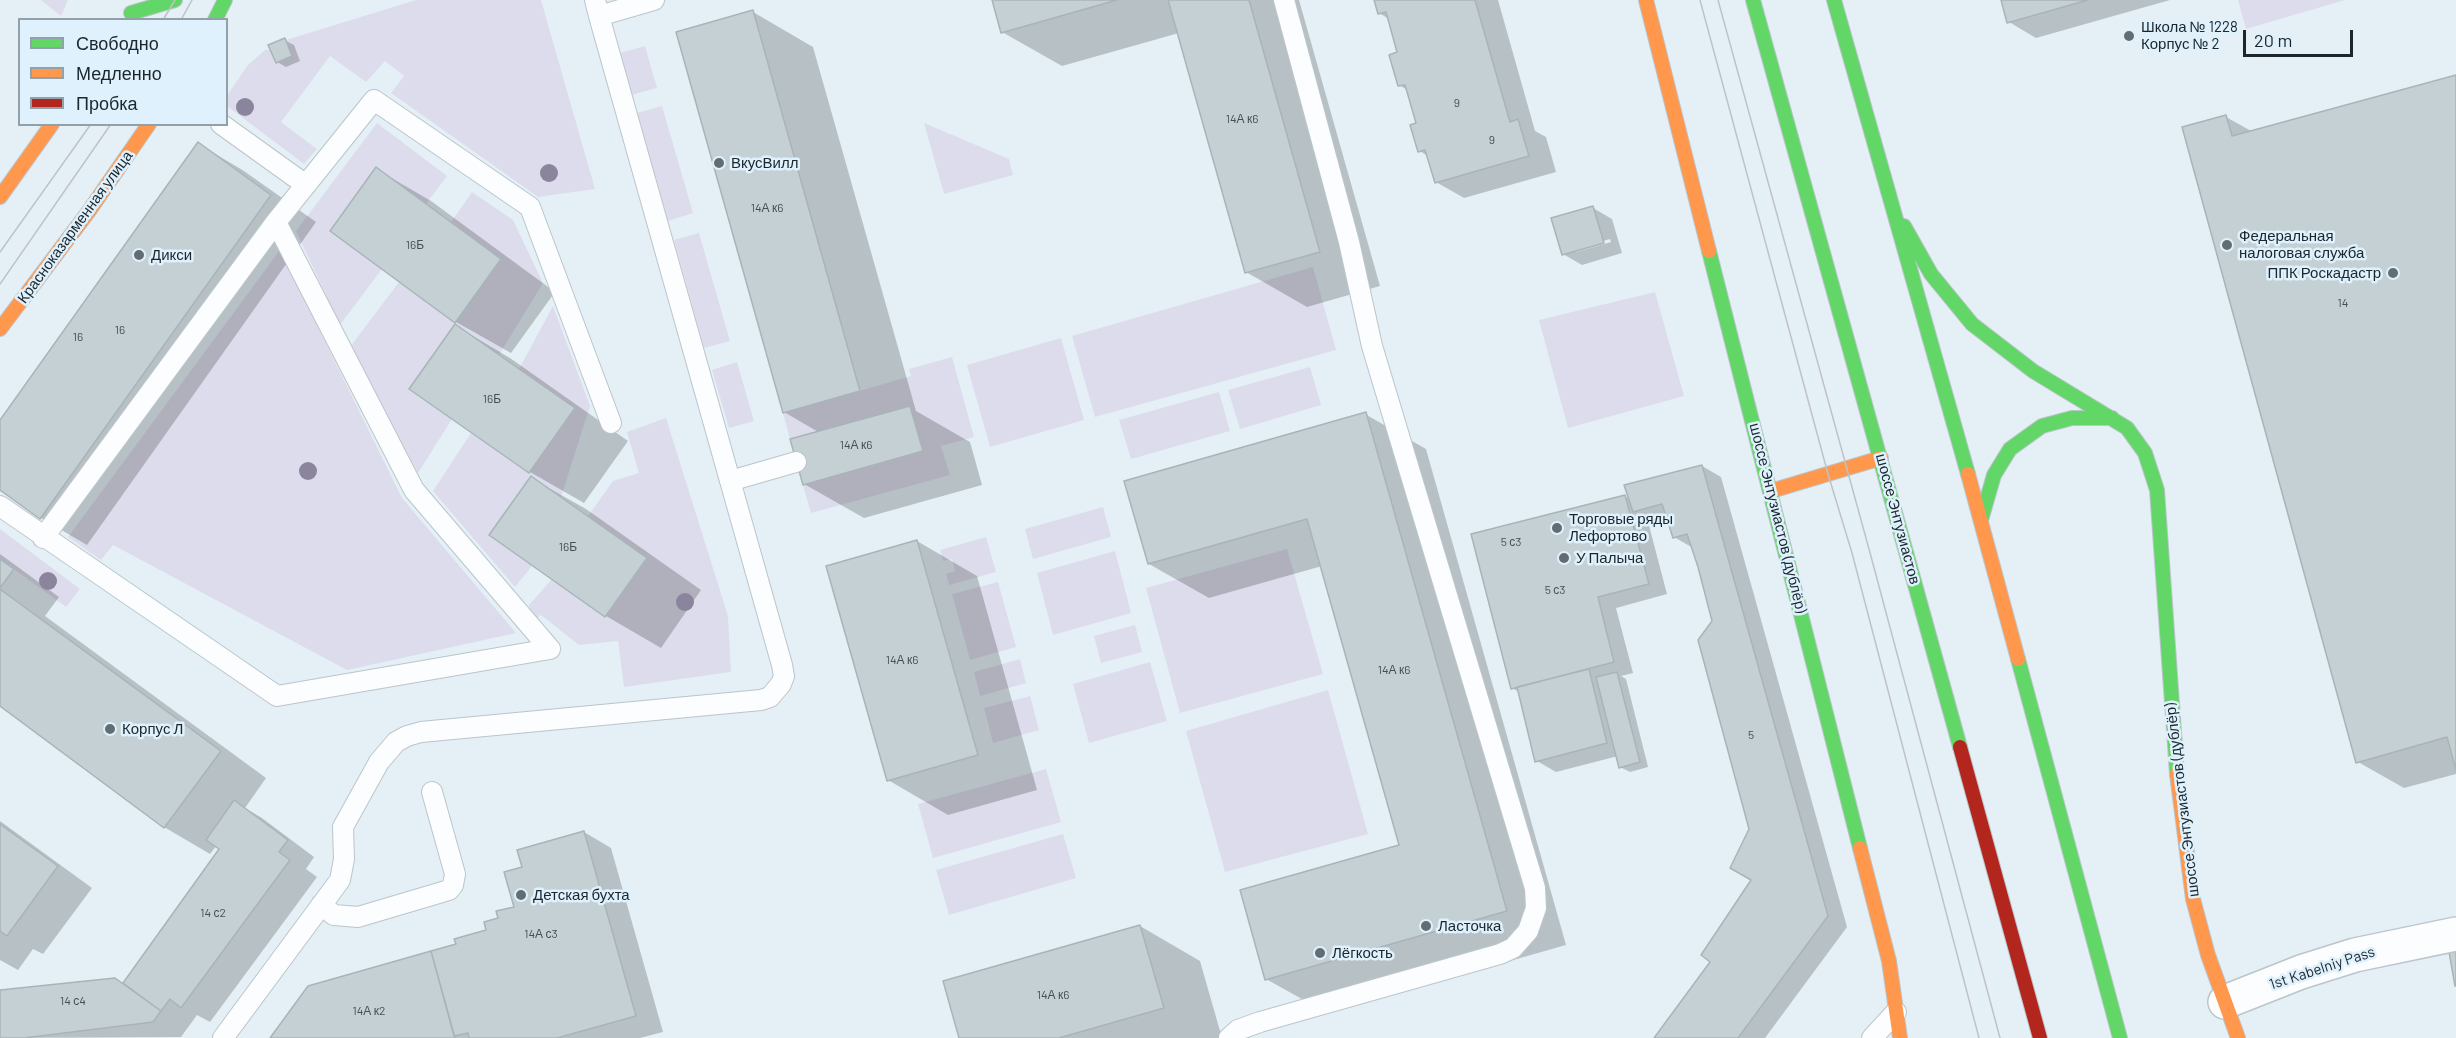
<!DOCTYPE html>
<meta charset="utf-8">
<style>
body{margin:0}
#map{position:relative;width:2456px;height:1038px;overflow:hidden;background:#e5f0f6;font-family:Barlow,sans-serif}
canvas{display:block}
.legend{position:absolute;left:18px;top:18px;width:210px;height:108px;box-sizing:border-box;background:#dff1fc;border:2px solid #91a0a9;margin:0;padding:8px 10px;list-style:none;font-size:18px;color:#1b262d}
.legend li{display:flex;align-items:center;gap:12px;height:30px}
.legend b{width:30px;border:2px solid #91a0a9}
.scale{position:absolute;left:2243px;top:30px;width:110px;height:27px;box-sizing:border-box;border:3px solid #1b262d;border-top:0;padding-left:8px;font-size:18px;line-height:21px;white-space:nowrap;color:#1b262d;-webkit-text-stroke:4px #dff1fc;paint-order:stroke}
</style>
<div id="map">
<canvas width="2456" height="1038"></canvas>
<ul class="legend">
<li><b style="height:8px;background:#63d668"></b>Свободно</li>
<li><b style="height:8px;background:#ff974d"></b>Медленно</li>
<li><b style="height:8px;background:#b3261e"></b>Пробка</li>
</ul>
<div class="scale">20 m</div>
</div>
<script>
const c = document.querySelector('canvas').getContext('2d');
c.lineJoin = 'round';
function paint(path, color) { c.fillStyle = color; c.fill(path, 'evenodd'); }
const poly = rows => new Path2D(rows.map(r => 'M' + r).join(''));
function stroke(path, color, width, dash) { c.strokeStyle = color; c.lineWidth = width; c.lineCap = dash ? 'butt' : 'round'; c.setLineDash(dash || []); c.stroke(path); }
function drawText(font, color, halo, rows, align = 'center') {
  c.font = font + ' Barlow,sans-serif'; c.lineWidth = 5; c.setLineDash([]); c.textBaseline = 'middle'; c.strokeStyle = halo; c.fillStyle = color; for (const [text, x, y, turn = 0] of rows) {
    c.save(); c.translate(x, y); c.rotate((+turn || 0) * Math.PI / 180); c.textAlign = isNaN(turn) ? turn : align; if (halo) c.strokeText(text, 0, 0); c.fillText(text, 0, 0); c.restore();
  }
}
paint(poly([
 [41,0,68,0,61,16],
 [416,0,541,0,595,189,538,197,391,93,404,76,385,61,366,82,330,56,281,122,317,149,304,164,227,106,226,97,248,65,265,50,270,50,276,63,292,56,286,40],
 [2238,0,2345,0,2246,29],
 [645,46,657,88,631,95,620,53],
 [662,106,693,213,668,221,637,113],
 [377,123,447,176,426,204,376,167,330,230,382,269,340,325,296,231],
 [924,123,1009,159,1013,175,944,194],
 [472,192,513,220,543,283,499,355,410,389,452,419,418,473,350,347,399,282,455,323,501,260,451,222],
 [699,233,730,341,704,348,674,240],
 [280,250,402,498,516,633,347,670,113,545,101,560,68,537],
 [1313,267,1336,350,1095,417,1072,336],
 [1655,292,1684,396,1568,428,1539,320],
 [553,306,590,406,561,497,530,476,489,535,532,566,515,587,433,491,471,433,529,473,574,408,519,369],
 [1061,338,1084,420,990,447,967,365],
 [952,357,974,437,941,446,950,475,811,513,803,485,923,451,910,406,790,439,783,413,911,376,909,369],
 [737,362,754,421,729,428,712,370],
 [1310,367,1321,405,1240,429,1228,390],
 [1219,392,1230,431,1131,459,1119,420],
 [666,418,728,616,731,672,624,687,618,641,579,645,541,615,534,620,529,605,552,579,606,617,647,558,588,516,613,481,639,473,627,432],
 [1103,507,1111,537,1033,559,1025,529],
 [0,529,80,589,66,607,0,559],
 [986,537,996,572,949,585,946,574,955,571,952,559,943,561,940,550],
 [1287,549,1323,674,1180,713,1146,588],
 [1115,551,1131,613,1053,635,1037,573],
 [998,582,1016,647,970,660,952,594],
 [1135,625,1142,652,1101,663,1094,636],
 [1020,659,1026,683,980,696,974,672],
 [1150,662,1167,721,1089,743,1073,684],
 [1328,690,1368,834,1225,872,1186,731],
 [1030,696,1039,730,993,743,984,708],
 [1046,769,1061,822,933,858,918,804],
 [1063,834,1076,878,949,915,936,870]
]), '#dddced');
paint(poly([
 [993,0,1299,0,1380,286,1307,307,1246,272,1179,33,1062,66,1002,32],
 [1376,0,1498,0,1535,131,1546,137,1556,172,1464,198,1436,182,1429,157,1420,151,1418,124,1409,91,1399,85,1399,53,1389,19,1379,13],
 [2002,0,2170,0,2036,38,2009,22],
 [753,12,813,47,916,411,970,442,982,485,864,518,804,484,820,433,784,412],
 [284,40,294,45,300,61,286,67,277,62],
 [2456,76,2456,774,2404,788,2358,762,2226,117,2253,132],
 [199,144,244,171,316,222,87,545,41,518,0,488,0,423],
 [376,169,431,201,555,292,511,353,456,322,332,230],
 [1593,208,1612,219,1622,253,1582,265,1563,254],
 [1610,239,1611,242,1576,252,1576,249],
 [456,326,510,358,628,441,584,503,530,472],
 [1365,414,1426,449,1566,945,1327,1013,1266,979,1401,846,1322,566,1209,598,1149,564],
 [1702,466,1721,477,1847,927,1765,1038,1656,1038,1712,961,1753,880,1751,829,1713,622,1693,548,1674,537,1668,518,1653,522,1647,518,1667,594,1616,608,1633,673,1621,676,1626,679,1648,767,1630,772,1620,767,1618,756,1556,772,1537,761,1519,692,1512,688,1625,496,1630,499],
 [531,478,586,509,701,590,661,648,606,616,491,535],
 [917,541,977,576,1037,790,948,815,888,780],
 [0,554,59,597,45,616,266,778,245,808,262,818,314,857,306,869,317,877,210,1022,197,1015,181,1037,0,1038,0,992,124,985,221,848,217,845,210,854,164,827,0,704],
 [0,821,92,888,43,954,33,949,18,970,0,960],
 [584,832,611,848,663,1032,640,1038,272,1038,488,931,516,908,523,868],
 [1140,926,1200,961,1222,1038,961,1038]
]), '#0003');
const building = poly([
 [992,0,1117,0,1001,33,992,0],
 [1168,0,1249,0,1320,252,1245,273,1168,0],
 [1374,0,1475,0,1510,122,1518,119,1529,156,1435,183,1425,150,1418,152,1410,125,1416,123,1405,85,1398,86,1389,55,1397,52,1386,12,1378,14,1374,0],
 [2001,0,2088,0,2007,23,2001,0],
 [753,10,860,391,783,413,676,32,753,10],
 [285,38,292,56,276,63,268,45,285,38],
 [2456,75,2456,770,2447,737,2356,763,2182,127,2226,115,2232,136,2456,75],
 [198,142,271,195,40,519,0,490,0,420,198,142],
 [376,167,501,259,455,323,330,231,376,167],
 [1593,206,1604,243,1562,255,1551,218,1593,206],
 [455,324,575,408,529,473,409,389,455,324],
 [910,406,923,451,803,485,790,439,910,406],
 [1366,412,1507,911,1265,980,1240,890,1399,845,1307,519,1148,564,1124,481,1366,412],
 [1702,465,1828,916,1738,1038,1654,1038,1710,962,1701,955,1751,880,1730,868,1749,829,1698,640,1712,621,1698,567,1687,534,1673,538,1662,504,1633,512,1624,485,1702,465],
 [531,476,647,558,605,617,489,535,531,476],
 [1625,495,1649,584,1598,597,1614,662,1511,689,1471,534,1625,495],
 [917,540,978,755,887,781,826,566,917,540],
 [0,559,14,569,0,588,0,559],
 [0,589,221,751,164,828,0,706,0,589],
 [1589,669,1607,743,1535,762,1517,687,1589,669],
 [1617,672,1640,762,1619,768,1596,677,1617,672],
 [234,800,288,840,279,852,290,860,181,1008,170,999,161,1011,123,983,219,849,206,840,234,800],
 [0,824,58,866,7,936,0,931,0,824],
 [584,831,636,1016,557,1038,469,1038,468,1033,454,1036,431,951,456,944,454,939,486,930,484,922,498,918,496,911,514,907,504,872,522,867,517,850,584,831],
 [1140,925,1164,1008,1059,1038,959,1038,943,981,1140,925],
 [2456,950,2456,986,2455,986,2449,952,2456,950],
 [431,951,455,1038,270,1038,308,986,431,951],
 [115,978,161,1011,153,1022,24,1038,0,1038,0,990,115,978]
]);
paint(building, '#c4d0d3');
stroke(building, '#a8b4b7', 1.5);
const lane = poly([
 [595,0,599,16,654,0],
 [221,124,306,185],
 [276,222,414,490,550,649],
 [730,481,796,462],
 [0,506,277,696,550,649],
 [43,538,276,222,374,100,530,207,611,423],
 [321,905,334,915,358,917,449,890,453,885,455,874,432,792],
 [223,1038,340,880,344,859,343,827,379,762,396,742,407,736,421,732,761,700,770,697,781,684,784,676,782,665,599,16],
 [1229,1038,1238,1030,1260,1022,1500,954,1513,948,1528,931,1536,908,1535,888,1372,346,1349,242,1284,0],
 [1872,1038,1896,1012]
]);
const street = poly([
 [2225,1002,2301,972,2355,955,2456,934]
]);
const fast = poly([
 [1753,0,1960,747],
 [1834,0,1968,474],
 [131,13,175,0],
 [215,20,225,0],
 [1904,226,1931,274,1972,324,2033,371,2127,428,2145,453,2157,490,2177,774],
 [1709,251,1860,848],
 [1981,520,1994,475,2010,449,2042,426,2072,418,2112,418],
 [2018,659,2120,1038]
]);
const slow = poly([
 [1646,0,1709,251],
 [0,197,52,124],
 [0,329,89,211,149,124],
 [1968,474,2018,659],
 [1771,491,1881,458],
 [2177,774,2193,899,2208,955,2238,1038],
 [1860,848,1889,961,1900,1038]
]);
const jam = poly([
 [1960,747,2040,1038]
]);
stroke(lane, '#bbc5cb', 22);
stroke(street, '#bbc5cb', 36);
stroke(fast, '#bbc5cb', 16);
stroke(slow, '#bbc5cb', 16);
stroke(jam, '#bbc5cb', 16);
stroke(lane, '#fbfdfe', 20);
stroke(street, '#fbfdfe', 33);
stroke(fast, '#63d668', 14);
stroke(slow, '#ff974d', 14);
stroke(jam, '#b3261e', 14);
stroke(poly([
 [1700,0,1828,474,1852,553,1979,1038],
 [1718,0,1869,549,2000,1038],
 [163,20,175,0],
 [181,20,192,0],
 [0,252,91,124],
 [0,284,111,124]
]), '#bfc2c4', 1.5);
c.fillStyle = '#8a849d';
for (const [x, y] of [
 [245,107],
 [549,173],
 [308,471],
 [48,581],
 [685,602]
]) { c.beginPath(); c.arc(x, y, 9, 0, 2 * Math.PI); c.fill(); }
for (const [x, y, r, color] of [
 [2129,36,6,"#626d73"],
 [719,163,6,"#626d73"],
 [2227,245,6,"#626d73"],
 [139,255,6,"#626d73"],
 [2393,273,6,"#626d73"],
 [1557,528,6,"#626d73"],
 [1564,558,6,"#626d73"],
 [110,729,6,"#626d73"],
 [521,895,6,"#626d73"],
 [1426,926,6,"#626d73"],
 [1320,953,6,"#626d73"]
]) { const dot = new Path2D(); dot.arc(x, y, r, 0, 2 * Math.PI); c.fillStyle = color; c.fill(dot); stroke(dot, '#dff1fc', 2); }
drawText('12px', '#455056', null, [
 ["9",1457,103],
 ["14А к6",1242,119],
 ["9",1492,140],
 ["14А к6",767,208],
 ["16Б",415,245],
 ["14",2343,303],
 ["16",120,330],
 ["16",78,337],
 ["16Б",492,399],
 ["14А к6",856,445],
 ["5 с3",1511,542],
 ["16Б",568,547],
 ["5 с3",1555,590],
 ["14А к6",902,660],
 ["14А к6",1394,670],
 ["5",1751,735],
 ["14 с2",213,913],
 ["14А с3",541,934],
 ["14А к6",1053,995],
 ["14 с4",73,1001],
 ["14А к2",369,1011]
]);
drawText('15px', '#1b262d', '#dff1fc', [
 ["Школа № 1228",2141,27],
 ["Корпус № 2",2141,44],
 ["ВкусВилл",731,163],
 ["Федеральная",2239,236],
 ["налоговая служба",2239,253],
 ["Дикси",151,255],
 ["ППК Роскадастр",2381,273,"right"],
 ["Торговые ряды",1569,519],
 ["Лефортово",1569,536],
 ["У Палыча",1576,558],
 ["Корпус Л",122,729],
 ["Детская бухта",533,895],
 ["Ласточка",1438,926],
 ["Лёгкость",1332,953]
], 'left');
drawText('15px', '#1b262d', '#dff1fc', [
 ["Красноказарменная улица",75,227,-54],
 ["шоссе Энтузиастов (дублёр)",1778,518,76],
 ["шоссе Энтузиастов",1898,519,75],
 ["шоссе Энтузиастов (дублёр)",2182,800,-97],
 ["1st Kabelniy Pass",2322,968,-18]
]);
</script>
